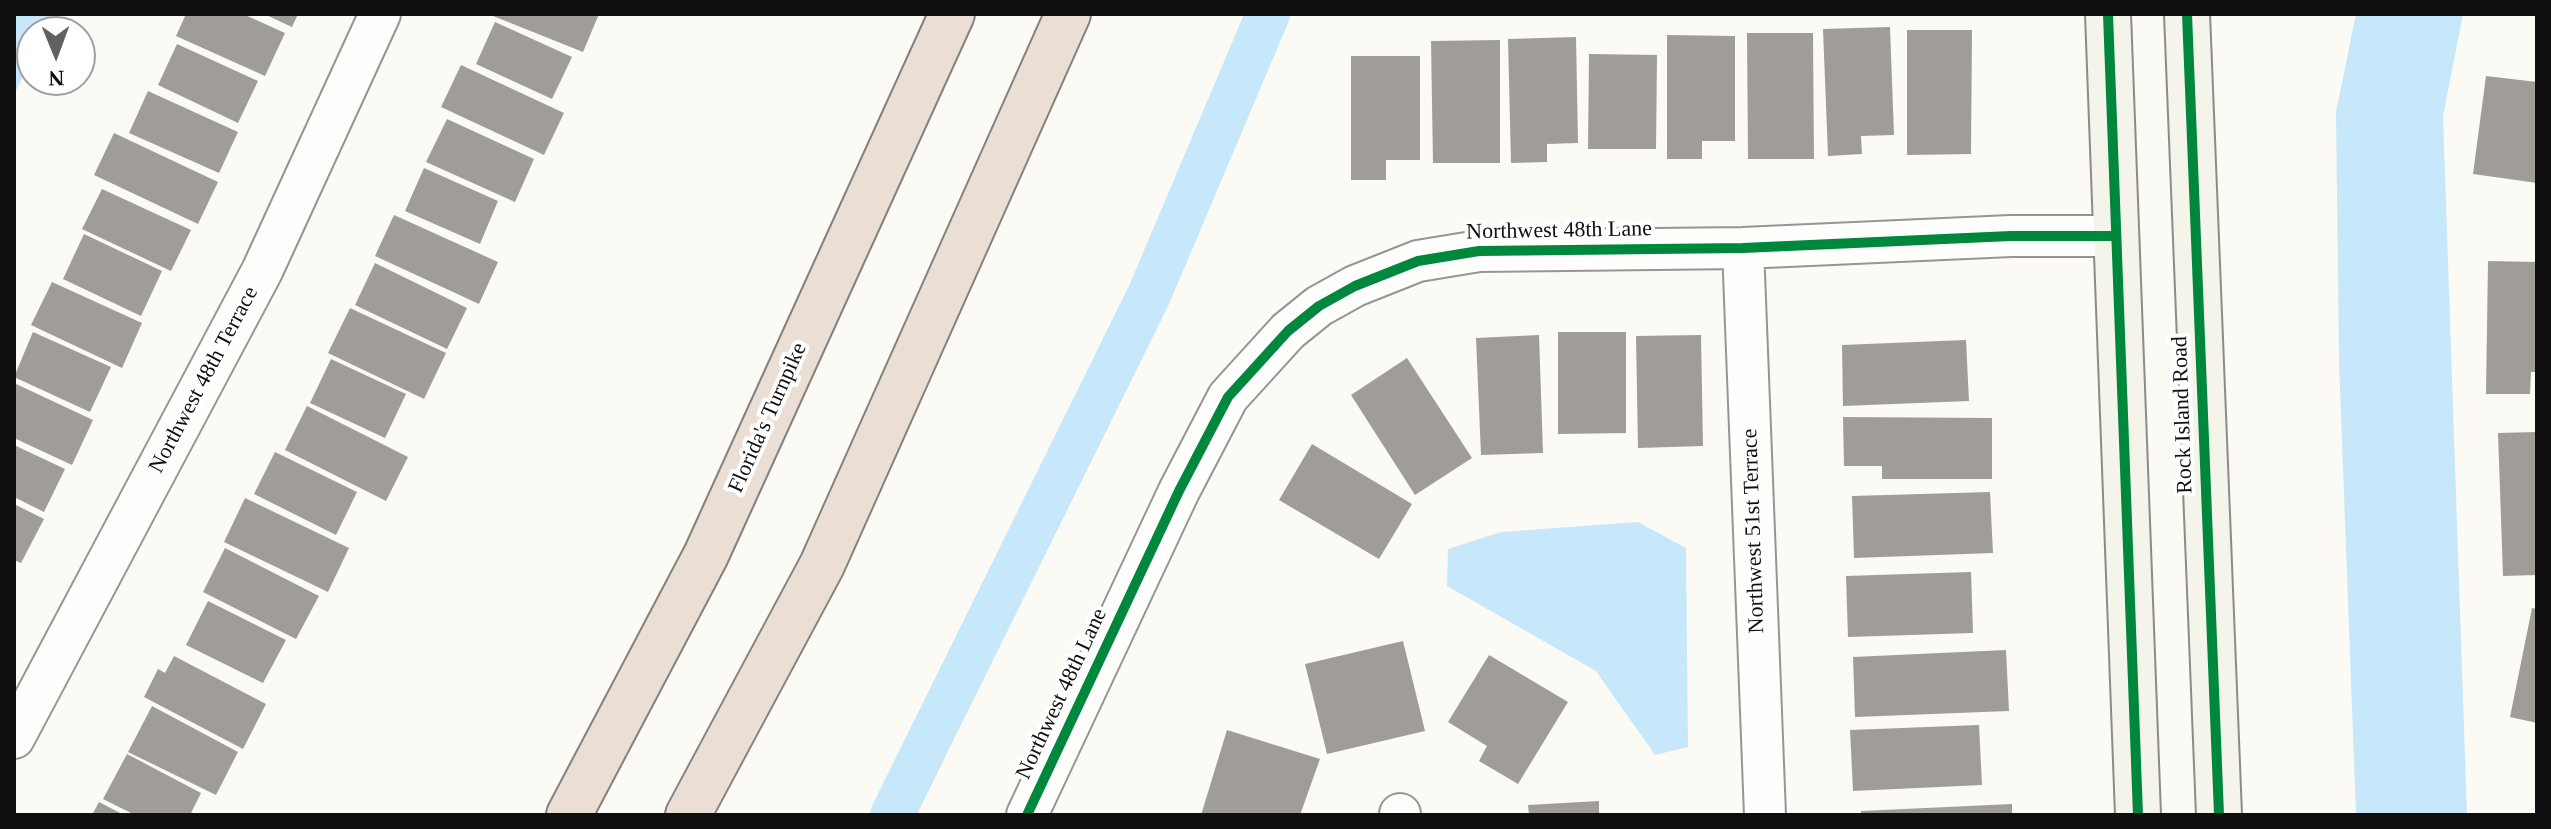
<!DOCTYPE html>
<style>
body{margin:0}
#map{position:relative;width:2551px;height:829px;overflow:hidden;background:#fcfaf4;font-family:"Times New Roman",serif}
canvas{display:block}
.frame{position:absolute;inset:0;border:16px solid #0f0f0f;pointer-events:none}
.north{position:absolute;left:16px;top:16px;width:80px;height:80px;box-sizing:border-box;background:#fff;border:2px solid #9f9f9f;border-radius:50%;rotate:179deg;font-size:22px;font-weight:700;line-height:32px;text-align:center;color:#0f0f0f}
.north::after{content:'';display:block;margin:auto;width:28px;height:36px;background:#62615f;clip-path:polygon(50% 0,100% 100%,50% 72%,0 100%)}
</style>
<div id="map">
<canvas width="2551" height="829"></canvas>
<div class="frame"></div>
<div class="north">N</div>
</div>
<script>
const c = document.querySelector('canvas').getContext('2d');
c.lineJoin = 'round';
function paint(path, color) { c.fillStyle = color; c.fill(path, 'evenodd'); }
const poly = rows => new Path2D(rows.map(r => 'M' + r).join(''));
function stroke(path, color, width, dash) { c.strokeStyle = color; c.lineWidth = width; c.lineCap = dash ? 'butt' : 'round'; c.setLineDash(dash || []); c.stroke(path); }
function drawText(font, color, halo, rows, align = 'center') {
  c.font = font + ' "Times New Roman",serif'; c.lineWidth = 8; c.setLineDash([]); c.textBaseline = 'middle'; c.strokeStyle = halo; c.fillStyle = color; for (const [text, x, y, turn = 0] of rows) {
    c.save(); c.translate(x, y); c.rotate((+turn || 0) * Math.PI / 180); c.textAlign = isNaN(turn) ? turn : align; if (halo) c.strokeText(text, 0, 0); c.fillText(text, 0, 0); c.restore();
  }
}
paint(poly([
 [14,14,52,14,44,32,32,32,32,58,14,95],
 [2356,14,2463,14,2443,116,2467,815,2356,815,2339,362,2336,112],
 [1638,522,1686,548,1688,747,1655,755,1596,671,1447,586,1448,549,1501,532]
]), '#c7e8fa');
stroke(poly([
 [892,815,1149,295,1268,14]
]), '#c7e8fa', 44);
paint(poly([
 [186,14,243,14,285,33,265,76,176,36],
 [264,14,298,14,292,27],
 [488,14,599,14,583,52],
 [495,22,572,57,552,99,476,64],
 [1890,27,1894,135,1861,136,1862,154,1828,156,1823,29],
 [1907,30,1972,30,1971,154,1907,155],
 [1747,33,1813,33,1814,159,1748,159],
 [1667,35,1735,36,1735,141,1702,141,1702,159,1667,159],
 [1576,37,1578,143,1547,144,1547,162,1511,163,1508,39],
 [1500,40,1500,163,1433,163,1431,41],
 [177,44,258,81,238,123,158,85],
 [1589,54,1657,55,1656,149,1588,149],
 [1351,56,1420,56,1420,160,1386,160,1386,180,1351,180],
 [461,65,564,113,544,155,441,107],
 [2486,76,2537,82,2537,183,2473,174],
 [148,91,238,132,219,173,129,133],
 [447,119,534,159,515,202,426,162],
 [114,133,218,182,198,224,94,175],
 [424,168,498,201,480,244,405,211],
 [102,189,191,230,171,271,82,229],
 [394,215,498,262,479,304,375,256],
 [84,234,162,271,141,316,63,279],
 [2488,261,2537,262,2537,372,2531,372,2530,394,2486,394],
 [375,263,467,308,447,349,355,305],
 [52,282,142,323,122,368,31,325],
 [350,308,446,353,424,399,328,353],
 [33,332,111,367,90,412,14,377],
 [1558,332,1626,332,1626,433,1558,434],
 [1539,335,1543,453,1481,455,1476,338],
 [1701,335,1703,446,1638,448,1636,336],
 [1966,340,1969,401,1843,406,1842,345],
 [1407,358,1472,458,1415,495,1351,395],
 [331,359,406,394,385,438,310,403],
 [14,383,93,420,72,465,14,438],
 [307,406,408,457,386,501,285,450],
 [1843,417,1992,418,1992,479,1882,479,1882,466,1844,466],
 [2537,432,2537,575,2503,576,2498,433],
 [1312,444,1412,504,1379,559,1279,500],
 [14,445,65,469,44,512,14,497],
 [275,452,357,492,336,535,254,494],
 [1990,492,1993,553,1854,558,1852,496],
 [245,498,349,548,328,592,224,542],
 [14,504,44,519,21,563,14,560],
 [225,548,319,596,296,639,203,592],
 [1971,572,1973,633,1848,637,1846,576],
 [208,601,286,640,263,683,186,645],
 [2532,608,2537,609,2537,723,2510,717],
 [1403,641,1425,731,1327,754,1305,664],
 [2006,650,2009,711,1855,717,1853,657],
 [1489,655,1568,702,1518,784,1479,761,1487,746,1448,722],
 [174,656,266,704,243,749,144,697,158,669,165,673],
 [152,706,238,752,216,795,128,752],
 [1979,725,1982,785,1853,791,1850,730],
 [1227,730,1320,759,1300,815,1201,815],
 [127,754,201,793,190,815,135,815,103,799],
 [1599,801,1599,815,1529,815,1528,805],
 [99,802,124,815,92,815],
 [2012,804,2012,815,1861,815,1861,811]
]), '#a09d99');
const street = poly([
 [1743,248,1765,815],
 [14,738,262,271,380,14],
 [1400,814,1400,815],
 [1027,815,1179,491,1228,397,1288,331,1319,306,1355,286,1418,261,1479,251,1743,248,2011,236,2116,236]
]);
const secondary = poly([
 [2108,14,2138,815],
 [2187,14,2219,815]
]);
const highway = poly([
 [569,815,706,555,952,14],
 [688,815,822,565,1068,14]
]);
stroke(street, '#969592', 44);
stroke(secondary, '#8c8b89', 48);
stroke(highway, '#83827f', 48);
stroke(street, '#fffefd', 40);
stroke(secondary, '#f5f4eb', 44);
stroke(highway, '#ebdfd5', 44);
stroke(poly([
 [2108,14,2138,815],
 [2187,14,2219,815],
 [1027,815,1179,491,1228,397,1288,331,1319,306,1355,286,1418,261,1479,251,1743,248,2011,236,2116,236]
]), '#00873e', 10);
drawText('22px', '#0f0f0f', '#fff', [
 ["Northwest 48th Lane",1559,231,-1],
 ["Northwest 48th Terrace",204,380,-62],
 ["Rock Island Road",2183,415,-92],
 ["Florida's Turnpike",768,418,-66],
 ["Northwest 51st Terrace",1754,531,-92],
 ["Northwest 48th Lane",1062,694,-65]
]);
</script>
